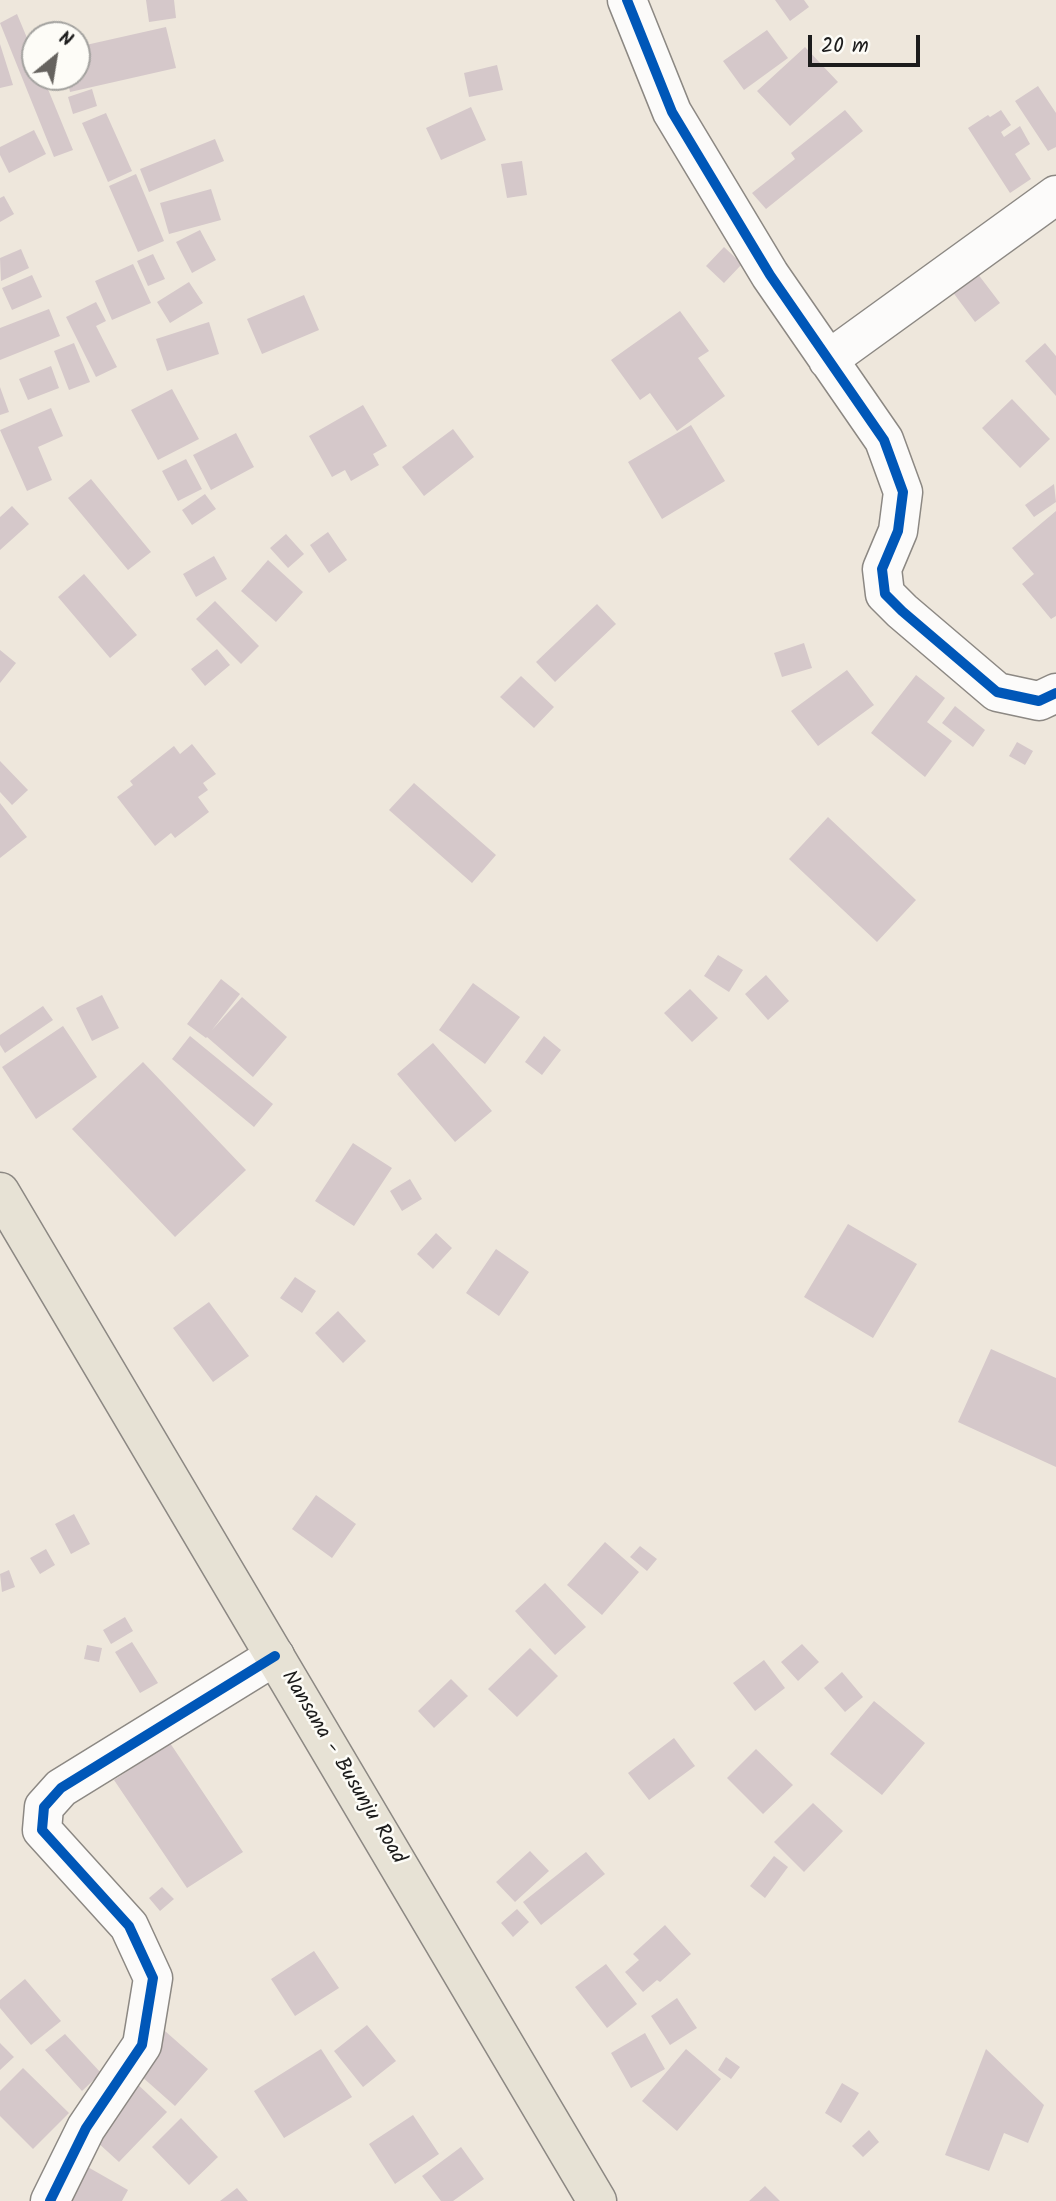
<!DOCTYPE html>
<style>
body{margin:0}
#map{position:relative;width:1056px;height:2201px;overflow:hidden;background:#eee7dc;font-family:Kalam,sans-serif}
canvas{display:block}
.north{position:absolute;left:21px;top:21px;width:70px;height:70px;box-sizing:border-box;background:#fdfcf7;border:2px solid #a3a29f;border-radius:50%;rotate:30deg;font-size:19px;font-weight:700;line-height:28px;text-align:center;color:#1c1c1c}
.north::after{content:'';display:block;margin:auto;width:24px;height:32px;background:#66635f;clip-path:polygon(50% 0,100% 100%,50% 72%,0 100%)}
.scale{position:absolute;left:808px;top:35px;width:112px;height:32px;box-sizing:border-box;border:4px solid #1c1c1c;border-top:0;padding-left:9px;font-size:21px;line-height:24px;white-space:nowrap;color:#1c1c1c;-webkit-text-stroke:5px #fdfcf7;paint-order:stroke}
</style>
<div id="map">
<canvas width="1056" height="2201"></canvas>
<div class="north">N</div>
<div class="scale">20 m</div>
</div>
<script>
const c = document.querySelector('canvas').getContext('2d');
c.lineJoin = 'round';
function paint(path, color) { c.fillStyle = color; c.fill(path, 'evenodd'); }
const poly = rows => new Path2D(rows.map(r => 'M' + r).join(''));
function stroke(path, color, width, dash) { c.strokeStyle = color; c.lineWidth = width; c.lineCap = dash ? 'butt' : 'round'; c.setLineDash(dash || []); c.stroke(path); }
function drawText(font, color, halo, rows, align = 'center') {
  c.font = font + ' Kalam,sans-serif'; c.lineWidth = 5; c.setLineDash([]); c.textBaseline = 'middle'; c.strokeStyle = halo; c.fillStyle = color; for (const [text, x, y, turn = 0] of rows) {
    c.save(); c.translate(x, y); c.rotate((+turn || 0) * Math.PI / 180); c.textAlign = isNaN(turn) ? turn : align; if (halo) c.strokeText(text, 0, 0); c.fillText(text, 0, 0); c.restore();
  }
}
paint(poly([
 [146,0,174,0,176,18,149,22],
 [775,0,804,0,809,7,790,21],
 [17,14,35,57,35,77,43,77,73,150,54,157,0,23],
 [166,27,176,68,70,92,67,77,77,77,77,47],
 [767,30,788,58,744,90,723,61],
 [0,44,13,85,0,88],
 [805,47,838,82,790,126,757,91],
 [497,65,503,90,469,97,464,73],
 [1038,86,1056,113,1056,147,1048,151,1015,101],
 [92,89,97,106,73,114,68,97],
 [471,107,486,140,441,160,426,128],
 [845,110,863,131,766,209,752,193,795,159,791,153],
 [1001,110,1011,125,1001,132,1004,137,1020,126,1030,144,1015,154,1031,179,1010,193,968,128,988,115,990,117],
 [106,113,132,171,108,182,82,123],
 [34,130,46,154,9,173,0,155,0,147],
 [215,139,224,161,149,192,140,169],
 [522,161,527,195,507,198,501,164],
 [136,174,164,241,138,252,109,186],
 [211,189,221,220,169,234,160,203],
 [4,196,14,214,0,222,0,198],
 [200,230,216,260,192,273,176,242],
 [724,247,742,264,724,283,706,266],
 [21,249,29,268,1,281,0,258],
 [153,254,165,279,148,286,137,261],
 [133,264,151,303,112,320,95,281],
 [971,265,1000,303,975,322,946,283],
 [32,275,42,297,12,310,2,288],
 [189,282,203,303,170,323,157,302],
 [304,295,319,330,262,354,247,319],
 [96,302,106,321,96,326,117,367,96,377,66,317],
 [49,309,60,336,0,360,0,328],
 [680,311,709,351,698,358,725,396,677,431,650,393,640,400,611,360],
 [209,322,219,354,167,371,156,339],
 [74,343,90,382,69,390,54,351],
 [1045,343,1056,356,1056,396,1025,361],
 [51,366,59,388,28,400,19,379],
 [0,387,9,412,0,415],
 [172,389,199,439,158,460,131,410],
 [1012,399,1050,439,1020,468,982,428],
 [363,405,387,446,373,454,379,465,351,481,345,470,332,477,309,436],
 [51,408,63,436,38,447,52,480,27,491,0,430],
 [691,425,725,481,662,519,628,462],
 [453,429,474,457,424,496,402,467],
 [236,433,254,467,211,490,193,455],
 [186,459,202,489,178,501,162,471],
 [91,479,151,552,128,570,68,498],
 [1054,484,1056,502,1034,517,1025,505],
 [205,494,216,509,192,525,182,510],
 [12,506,29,524,0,550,0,517],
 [1056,511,1056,616,1051,619,1022,584,1034,574,1012,548],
 [328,532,347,560,329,573,310,545],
 [286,534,304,554,288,568,270,548],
 [214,556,227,579,196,597,183,574],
 [268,560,303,592,276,622,241,591],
 [84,574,137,635,110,658,58,597],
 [215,601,259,646,241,664,196,619],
 [597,604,616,624,555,682,536,662],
 [804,643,812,668,782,677,774,653],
 [217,649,230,665,205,686,191,669],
 [0,650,16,663,0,683],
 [847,670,874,705,818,746,791,711],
 [916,675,945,698,927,722,952,741,925,777,871,733],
 [521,676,554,707,534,728,500,697],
 [955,706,985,730,973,747,942,723],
 [1017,742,1033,751,1025,765,1009,756],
 [192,744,216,774,203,783,208,790,198,797,209,812,175,838,171,833,155,846,117,797,133,785,130,781,174,746,180,754],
 [0,761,28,790,12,805,0,792],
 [414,783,496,855,472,883,389,810],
 [0,803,27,837,0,858],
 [828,817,916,900,877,942,789,859],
 [718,955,743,970,729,992,704,976],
 [766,975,789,1001,768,1020,745,994],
 [221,979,240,994,212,1030,242,997,287,1037,253,1077,207,1037,206,1038,187,1024],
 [473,983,520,1017,485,1064,439,1030],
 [690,989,718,1018,692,1042,664,1013],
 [102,995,119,1028,92,1041,76,1008],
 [43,1006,53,1020,5,1053,0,1045,0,1035],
 [63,1026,97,1077,36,1119,2,1067],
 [190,1036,273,1104,254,1127,172,1059],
 [544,1036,561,1050,542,1075,525,1062],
 [433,1043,492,1111,455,1142,397,1074],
 [143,1062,246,1170,175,1237,72,1129],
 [353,1143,392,1168,354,1226,315,1201],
 [410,1179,422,1199,402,1211,390,1191],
 [848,1224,917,1264,873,1338,804,1297],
 [436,1233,452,1248,433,1269,417,1254],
 [496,1249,529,1272,499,1316,466,1293],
 [295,1277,316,1291,302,1313,280,1298],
 [209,1302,249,1356,213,1382,173,1328],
 [338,1311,366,1341,343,1363,315,1333],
 [991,1349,1056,1378,1056,1467,958,1422],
 [316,1495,356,1524,332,1558,292,1529],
 [74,1514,90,1544,71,1554,55,1524],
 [605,1542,639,1572,602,1615,567,1585],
 [640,1546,657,1559,647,1571,630,1557],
 [46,1549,55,1565,40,1574,30,1558],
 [9,1570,15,1587,2,1592,0,1574],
 [545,1583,586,1627,555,1655,515,1611],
 [125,1617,133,1631,111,1644,103,1630],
 [132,1642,158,1683,140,1693,115,1652],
 [802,1644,819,1662,798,1681,781,1662],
 [87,1645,102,1648,99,1662,84,1659],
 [530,1648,558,1676,517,1717,488,1689],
 [764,1660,785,1688,755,1711,733,1683],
 [842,1672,863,1697,845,1712,824,1688],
 [451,1679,468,1696,434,1728,418,1711],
 [874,1701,925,1743,882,1795,830,1754],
 [674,1738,695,1766,649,1800,628,1773],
 [170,1743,243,1852,187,1888,114,1780],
 [756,1749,793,1785,763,1814,727,1778],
 [813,1803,843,1831,804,1872,774,1842],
 [530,1851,549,1871,515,1902,496,1882],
 [586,1852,605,1874,541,1925,523,1902],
 [774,1856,788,1867,765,1898,750,1886],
 [162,1887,174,1899,160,1911,149,1898],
 [517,1909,529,1922,513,1937,501,1923],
 [665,1925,691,1954,660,1982,657,1980,643,1992,625,1972,639,1960,633,1954],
 [314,1951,339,1988,295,2016,271,1979],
 [606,1964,637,2004,607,2028,575,1987],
 [25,1979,61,2021,31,2045,0,2008,0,2000],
 [677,1998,697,2028,670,2045,651,2016],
 [367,2025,396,2061,363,2087,334,2051],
 [165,2031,208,2069,175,2106,132,2068],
 [645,2033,665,2069,631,2088,611,2053],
 [65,2034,101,2073,82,2091,45,2050],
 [0,2043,14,2057,0,2070],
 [321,2049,352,2097,284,2138,254,2091],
 [686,2049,721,2079,677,2131,642,2101],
 [986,2049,1044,2105,1028,2143,1004,2133,989,2171,945,2155],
 [726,2057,740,2067,731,2079,718,2070],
 [23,2068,69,2113,33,2149,0,2116,0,2091],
 [133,2080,167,2112,119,2162,85,2131],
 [842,2083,859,2093,841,2123,825,2113],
 [413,2115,439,2154,395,2184,369,2144],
 [181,2118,218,2157,189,2185,152,2147],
 [869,2130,879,2142,863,2157,852,2146],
 [461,2147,484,2179,453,2201,441,2201,422,2176],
 [86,2166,128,2190,122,2201,72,2201,67,2199],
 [765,2186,780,2201,749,2201],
 [237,2188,248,2201,220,2201]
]), '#d5c8ca');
const minor = poly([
 [627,0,672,112,770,275,884,440,903,492,898,531,882,569,885,594,902,611,997,692,1039,701,1056,693],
 [828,360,1056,195],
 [50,2201,86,2128,142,2045,153,1978,129,1926,42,1830,44,1807,61,1788,275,1656]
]);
const major = poly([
 [0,1192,597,2201]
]);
stroke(minor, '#8c8883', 41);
stroke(major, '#8c8883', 41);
stroke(minor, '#fcfbfa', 38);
stroke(major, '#e7e2d5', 38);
stroke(poly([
 [627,0,672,112,770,275,884,440,903,492,898,531,882,569,885,594,902,611,997,692,1039,701,1056,693],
 [50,2201,86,2128,142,2045,153,1978,129,1926,42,1830,44,1807,61,1788,275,1656]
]), '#0057b8', 10);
drawText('21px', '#1c1c1c', '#fdfcf7', [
 ["Nansana - Busunju Road",342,1768,59]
]);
</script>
